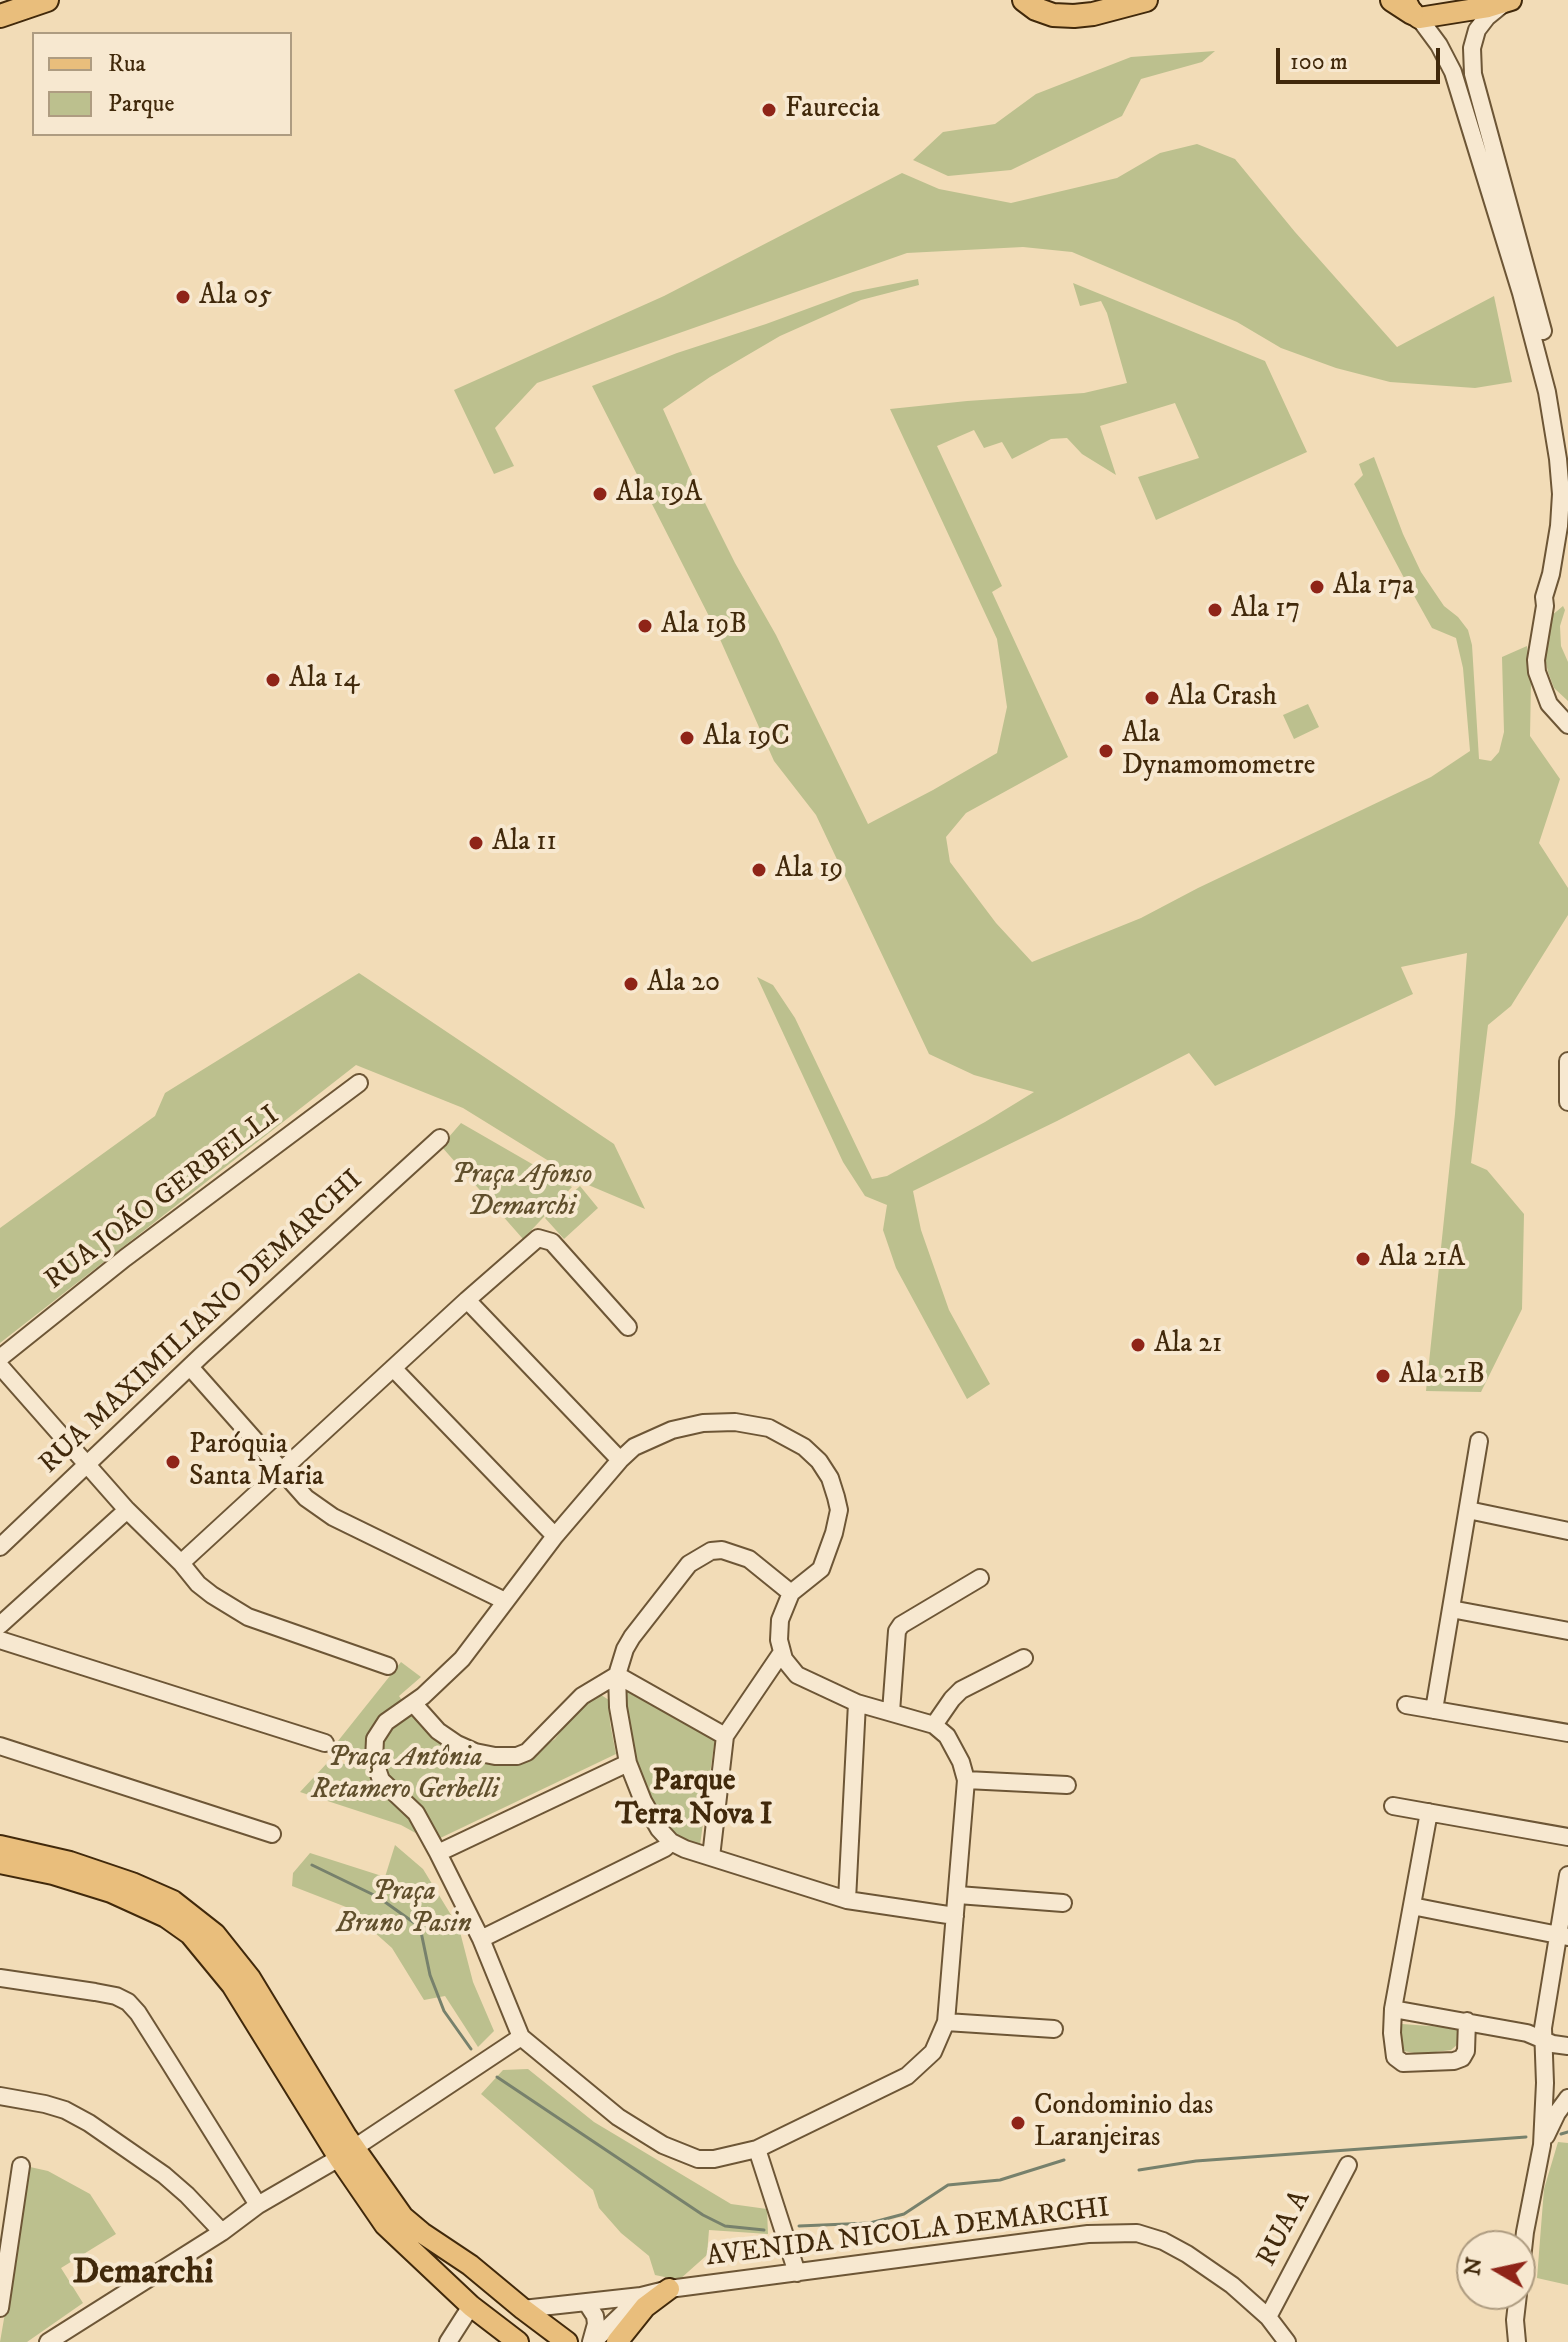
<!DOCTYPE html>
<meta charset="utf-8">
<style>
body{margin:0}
#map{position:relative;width:1568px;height:2342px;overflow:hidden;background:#f2dcb7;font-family:"IM FELL DW Pica",serif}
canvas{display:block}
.legend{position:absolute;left:32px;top:32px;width:260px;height:104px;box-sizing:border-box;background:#f7e8d0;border:2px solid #ae9c81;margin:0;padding:10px 14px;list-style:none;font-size:24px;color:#41290b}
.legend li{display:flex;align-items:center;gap:16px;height:40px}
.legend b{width:40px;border:2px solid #ae9c81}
.north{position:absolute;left:1456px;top:2230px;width:80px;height:80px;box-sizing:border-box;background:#f7e8d0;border:2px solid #ae9c81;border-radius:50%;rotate:279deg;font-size:22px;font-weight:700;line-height:32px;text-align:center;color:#41290b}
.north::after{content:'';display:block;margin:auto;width:28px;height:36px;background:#8f2418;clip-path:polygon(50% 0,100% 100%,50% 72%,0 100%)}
.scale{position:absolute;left:1276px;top:48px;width:164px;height:36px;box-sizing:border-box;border:4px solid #41290b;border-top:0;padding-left:10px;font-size:24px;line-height:28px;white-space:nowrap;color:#41290b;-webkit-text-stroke:6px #f7e8d0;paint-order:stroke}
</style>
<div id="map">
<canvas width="1568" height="2342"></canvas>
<ul class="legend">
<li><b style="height:10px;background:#e9be7c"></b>Rua</li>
<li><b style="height:22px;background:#bcc08e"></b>Parque</li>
</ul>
<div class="north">N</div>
<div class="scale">100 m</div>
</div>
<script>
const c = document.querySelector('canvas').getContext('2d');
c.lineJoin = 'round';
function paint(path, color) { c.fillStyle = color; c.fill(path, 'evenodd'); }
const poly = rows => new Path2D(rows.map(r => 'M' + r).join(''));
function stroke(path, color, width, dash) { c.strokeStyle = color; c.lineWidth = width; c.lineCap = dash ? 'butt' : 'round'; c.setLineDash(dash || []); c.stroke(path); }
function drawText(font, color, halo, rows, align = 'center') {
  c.font = font + ' "IM FELL DW Pica",serif'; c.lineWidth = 8; c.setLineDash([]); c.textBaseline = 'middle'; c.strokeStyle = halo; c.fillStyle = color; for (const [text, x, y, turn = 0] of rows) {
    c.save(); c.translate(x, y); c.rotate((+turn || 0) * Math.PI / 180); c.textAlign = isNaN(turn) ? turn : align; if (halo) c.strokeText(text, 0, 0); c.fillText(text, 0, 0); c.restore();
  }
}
paint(poly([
 [1215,51,1202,62,1141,79,1122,116,1011,170,948,176,913,160,943,132,995,124,1036,94,1131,57],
 [1197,144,1235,159,1295,232,1397,347,1494,296,1512,382,1475,388,1390,382,1336,368,1281,348,1237,322,1072,252,1023,247,907,253,537,383,495,428,514,466,494,474,454,390,664,296,902,173,939,189,1011,203,1117,178,1160,153],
 [918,279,919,285,861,300,780,336,710,377,663,409,704,501,735,563,776,635,868,824,933,790,997,753,1007,707,997,639,890,409,967,401,1084,393,1127,383,1107,313,1101,301,1080,306,1073,283,1265,361,1307,452,1156,520,1138,477,1199,458,1175,403,1100,426,1116,475,1082,454,1067,438,1051,439,1012,459,1002,442,984,448,974,430,937,446,1002,586,992,592,1068,757,966,813,946,837,950,862,996,923,1032,962,1141,918,1198,888,1431,777,1470,751,1463,668,1456,638,1432,628,1403,576,1354,484,1363,475,1359,464,1374,457,1403,534,1421,572,1444,606,1458,617,1468,630,1472,645,1479,759,1491,761,1499,752,1504,732,1502,657,1527,646,1531,682,1530,736,1560,779,1539,843,1568,888,1568,915,1511,1006,1488,1025,1471,1163,1487,1170,1524,1214,1522,1309,1481,1392,1426,1391,1455,1114,1467,953,1401,967,1413,994,1215,1086,1189,1053,1057,1121,913,1191,921,1230,949,1310,990,1384,967,1399,896,1268,883,1230,887,1205,865,1196,843,1162,757,977,773,985,795,1018,872,1179,887,1176,985,1122,1034,1092,974,1075,929,1054,816,815,774,761,715,628,592,386,677,353,766,324,853,292],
 [1563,606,1565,610,1560,626,1561,646,1568,662,1568,701,1554,688,1548,672,1545,658,1551,616],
 [1308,704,1319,727,1294,739,1283,715],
 [359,973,614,1144,645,1209,586,1184,463,1108,356,1065,0,1343,0,1228,155,1116,165,1093],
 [461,1123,572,1187,523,1239,441,1146],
 [580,1186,598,1208,564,1239,545,1218],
 [401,1662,421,1677,399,1696,413,1716,427,1732,444,1744,471,1758,540,1749,555,1739,577,1709,598,1693,609,1700,610,1723,616,1754,432,1842,401,1825,300,1792,329,1761,355,1766,356,1758,334,1746],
 [626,1687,715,1738,700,1845,669,1836,646,1789,636,1760,627,1721],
 [395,1845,423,1869,459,1928,473,1982,494,2031,478,2047,445,1996,424,2000,392,1948,346,1907,292,1886,293,1873,310,1853,385,1877],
 [1402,2024,1457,2028,1458,2044,1451,2050,1420,2054,1403,2051,1398,2037],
 [528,2069,594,2122,731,2204,767,2209,768,2234,709,2230,707,2255,679,2280,655,2275,649,2256,621,2233,599,2208,593,2190,481,2094,503,2070],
 [1558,2142,1568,2143,1568,2285,1537,2278,1544,2189],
 [30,2167,48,2171,90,2194,116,2234,61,2268,83,2303,27,2342,0,2342]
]), '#bcc08e');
stroke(poly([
 [312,1865,378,1897,420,1927,430,1975,444,2011,471,2049],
 [497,2077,703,2215,725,2226,764,2230],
 [1561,2134,1568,2132],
 [1139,2170,1196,2161,1526,2137],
 [799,2226,870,2223,904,2214,948,2185,1000,2180,1064,2160]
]), '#77816c', 3);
const minor = poly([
 [1503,4,1487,17,1477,30,1472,48,1473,74,1543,331],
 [1419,18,1439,45,1453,72,1521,293,1547,392,1558,459,1561,494,1559,526,1551,574,1544,597,1545,606,1536,660,1537,672,1549,704,1568,725],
 [1568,1061,1568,1102],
 [467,1300,620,1460],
 [0,1358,125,1258,359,1083],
 [0,1366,127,1510,181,1563,198,1584,212,1595,248,1617,388,1666],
 [190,1367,306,1498,333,1517,505,1601],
 [393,1368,555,1536],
 [735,1422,769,1428,804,1447,819,1461,830,1478,836,1497,839,1510,834,1533,821,1569,791,1593,780,1620,779,1640,784,1659,797,1675,857,1703,934,1725,947,1736,961,1762,966,1780,946,2022,933,2052,907,2076,757,2149,714,2159,698,2159,663,2145,618,2117,521,2037,481,1939,438,1853,416,1813,381,1780,374,1760,375,1739,386,1722,423,1696,462,1659,555,1536,620,1460,634,1447,672,1430,703,1423,735,1422],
 [1468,1510,1568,1531],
 [0,1547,202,1355,440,1138],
 [181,1563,467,1300,538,1238,552,1242,628,1327],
 [791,1593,749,1559,722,1550,711,1551,689,1564,632,1637,625,1649,617,1675,618,1707,628,1763,643,1801,659,1829,671,1842,685,1849,847,1900,955,1916],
 [1451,1609,1568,1631],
 [0,1625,127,1510],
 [0,1640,325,1743],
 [617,1675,725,1736],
 [413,1703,438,1731,457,1744,475,1752,495,1756,517,1756,527,1752,582,1696,617,1675],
 [1406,1705,1568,1733],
 [1434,1710,1479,1441],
 [891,1712,897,1631,901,1625,980,1578],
 [934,1725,952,1699,961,1690,1024,1658],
 [0,1746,272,1834],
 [966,1780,1067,1785],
 [1393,1806,1568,1837],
 [1429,1812,1393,2009,1527,2033,1553,2044,1568,2046],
 [438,1853,628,1763],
 [711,1857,725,1736,782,1652],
 [958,1895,1063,1903],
 [847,1900,857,1703],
 [1412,1906,1568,1937],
 [481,1939,665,1848,671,1842],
 [0,1978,95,1992,116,1996,128,2002,138,2013,169,2062,258,2205],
 [1393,2009,1392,2033,1395,2057,1403,2063,1454,2061,1462,2058,1466,2051,1467,2021],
 [946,2022,1054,2029],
 [0,2096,45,2104,65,2110,89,2123,164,2175,187,2195,222,2232],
 [1546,2136,1557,2113,1568,2098],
 [757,2149,797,2273],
 [1520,2277,1525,2232,1542,2145,1545,2083,1543,2028,1568,1875],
 [586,2302,595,2316,596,2324,591,2342],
 [0,2308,21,2166],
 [523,2309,641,2296,669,2289,1088,2234,1137,2233,1163,2241,1187,2254,1232,2285,1268,2317,1287,2342],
 [1268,2317,1348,2165],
 [48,2342,222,2232,258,2205,339,2158,521,2037],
 [448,2342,471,2306],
 [593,2342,641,2296],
 [1517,2342,1515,2320,1518,2294]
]);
const major = poly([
 [1406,1,1412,13,1419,18,1488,7,1511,0],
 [0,1846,70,1862,132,1883,173,1901,215,1934,250,1978,346,2136,403,2217,422,2233,470,2265,523,2309,567,2342],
 [0,1863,53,1874,111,1892,166,1917,190,1934,232,1985,339,2158,385,2225,471,2306,518,2342],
 [617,2342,645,2307,669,2289]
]);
const highway = poly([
 [1024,0,1036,9,1053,15,1074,16,1093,14,1146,0],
 [1392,0,1412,13],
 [0,16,47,0]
]);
stroke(minor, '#6d5636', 20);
stroke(major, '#41290b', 24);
stroke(highway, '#41290b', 26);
stroke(minor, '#f7e8d0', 16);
stroke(major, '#e9be7c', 20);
stroke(highway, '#e9be7c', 22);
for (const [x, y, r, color] of [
 [769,110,8,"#8f2418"],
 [183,297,8,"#8f2418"],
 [600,494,8,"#8f2418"],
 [1317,587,8,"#8f2418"],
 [1215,610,8,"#8f2418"],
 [645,626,8,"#8f2418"],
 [273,680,8,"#8f2418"],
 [1152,698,8,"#8f2418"],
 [687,738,8,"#8f2418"],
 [1106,751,8,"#8f2418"],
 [476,843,8,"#8f2418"],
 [759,870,8,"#8f2418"],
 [631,984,8,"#8f2418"],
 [1363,1259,8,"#8f2418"],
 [1138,1345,8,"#8f2418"],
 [1383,1376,8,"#8f2418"],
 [173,1462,8,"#8f2418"],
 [1018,2123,8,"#8f2418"]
]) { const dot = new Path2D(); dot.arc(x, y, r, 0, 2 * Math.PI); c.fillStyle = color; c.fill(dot); stroke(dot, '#f7e8d0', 3); }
drawText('28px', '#41290b', '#f7e8d0', [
 ["Faurecia",785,110],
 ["Ala 05",199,297],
 ["Ala 19A",616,494],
 ["Ala 17a",1333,587],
 ["Ala 17",1231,610],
 ["Ala 19B",661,626],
 ["Ala 14",289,680],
 ["Ala Crash",1168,698],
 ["Ala",1122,735],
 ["Dynamomometre",1122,767],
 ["Ala 19C",703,738],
 ["Ala 11",492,843],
 ["Ala 19",775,870],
 ["Ala 20",647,984],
 ["Ala 21A",1379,1259],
 ["Ala 21",1154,1345],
 ["Ala 21B",1399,1376],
 ["Paróquia",189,1446],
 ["Santa Maria",189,1478],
 ["Condominio das",1034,2107],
 ["Laranjeiras",1034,2139]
], 'left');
drawText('italic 28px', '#604f2c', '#f7e8d0', [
 ["Praça Afonso",522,1176],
 ["Demarchi",522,1208],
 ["Praça Antônia",405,1759],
 ["Retamero Gerbelli",405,1791],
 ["Praça",404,1893],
 ["Bruno Pasin",404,1925]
]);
drawText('28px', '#41290b', '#f7e8d0', [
 ["RUA JOÃO GERBELLI",163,1199,-37],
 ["RUA MAXIMILIANO DEMARCHI",202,1323,-43],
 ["RUA A",1285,2229,-62],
 ["AVENIDA NICOLA DEMARCHI",908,2234,-7]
]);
drawText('bold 30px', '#41290b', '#f7e8d0', [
 ["Parque",694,1783],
 ["Terra Nova I",694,1817]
]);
drawText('bold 36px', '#41290b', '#f7e8d0', [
 ["Demarchi",143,2275]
]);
</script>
